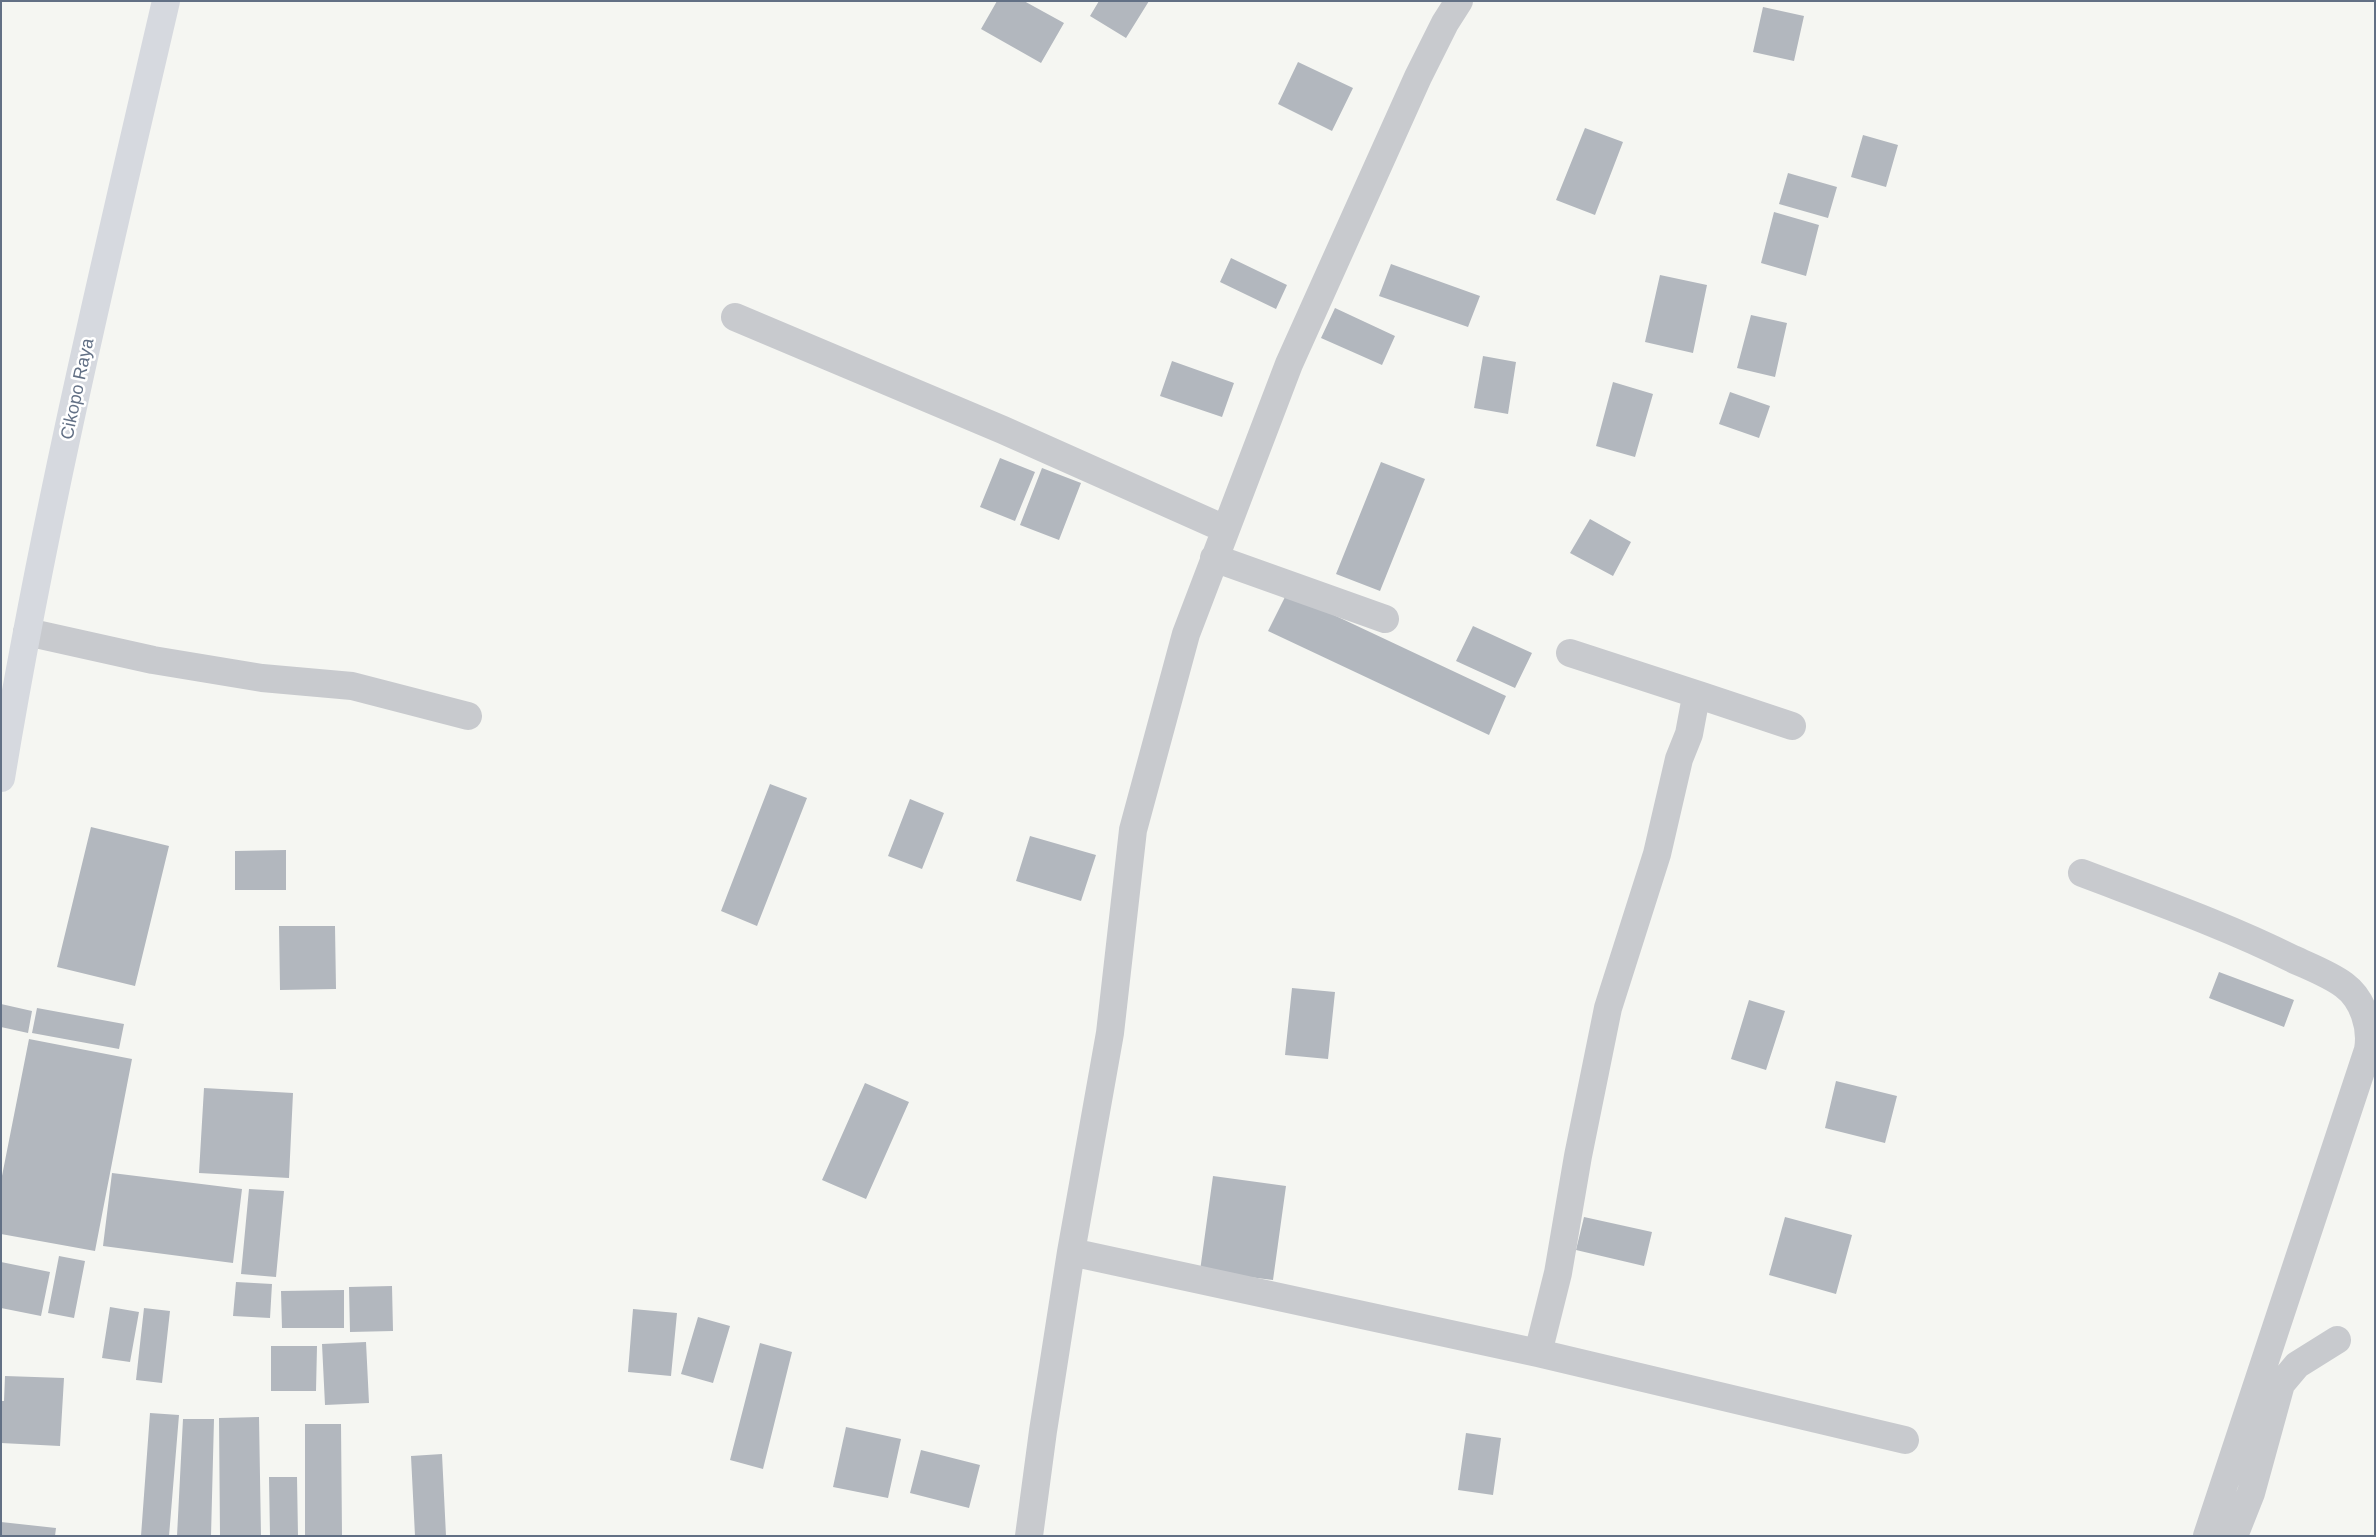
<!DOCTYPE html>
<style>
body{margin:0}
#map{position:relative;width:2376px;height:1537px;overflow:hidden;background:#f5f6f2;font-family:Arial,sans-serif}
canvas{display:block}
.frame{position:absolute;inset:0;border:2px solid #627085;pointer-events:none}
</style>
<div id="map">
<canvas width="2376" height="1537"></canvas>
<div class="frame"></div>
</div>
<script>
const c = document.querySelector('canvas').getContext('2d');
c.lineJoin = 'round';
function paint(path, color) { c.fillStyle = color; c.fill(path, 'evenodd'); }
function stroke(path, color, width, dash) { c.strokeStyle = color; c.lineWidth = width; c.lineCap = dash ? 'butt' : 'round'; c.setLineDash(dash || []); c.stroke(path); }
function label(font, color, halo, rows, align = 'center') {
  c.font = font + ' Arial,sans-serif'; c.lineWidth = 5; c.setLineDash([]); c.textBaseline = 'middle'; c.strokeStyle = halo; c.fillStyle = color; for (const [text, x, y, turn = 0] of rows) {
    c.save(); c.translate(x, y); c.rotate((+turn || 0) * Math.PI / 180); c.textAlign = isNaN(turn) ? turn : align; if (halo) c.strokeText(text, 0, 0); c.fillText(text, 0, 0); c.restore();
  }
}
paint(new Path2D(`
 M997 1H1024L1064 23 1041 63 981 29Z
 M1099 1H1149L1126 38 1090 16Z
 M1763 7 1804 16 1794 61 1753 52Z
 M1298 62 1353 88 1332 131 1278 104Z
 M1585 128 1623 142 1595 215 1556 200Z
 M1863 135 1898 145 1886 187 1851 177Z
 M1788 173 1837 187 1828 218 1779 204Z
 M1774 212 1819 225 1806 276 1761 263Z
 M1231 258 1287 285 1276 309 1220 282Z
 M1391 264 1480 296 1468 327 1379 296Z
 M1660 275 1707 285 1693 353 1645 342Z
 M1335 308 1395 336 1382 365 1321 338Z
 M1751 315 1787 323 1775 377 1737 368Z
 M1483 356 1516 362 1508 414 1474 408Z
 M1172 361 1234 383 1222 417 1160 396Z
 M1613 382 1653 394 1635 457 1596 446Z
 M1730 392 1770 406 1759 438 1719 424Z
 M1000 458 1035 472 1015 521 980 507Z
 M1381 462 1425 479 1380 591 1336 574Z
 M1042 468 1081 483 1059 540 1020 525Z
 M1590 519 1631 542 1613 576 1570 553Z
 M1287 593 1506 696 1489 735 1268 631Z
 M1473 626 1532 653 1515 688 1456 661Z
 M770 784 807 798 757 926 721 911Z
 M910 799 944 813 922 869 888 856Z
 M91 827 169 846 135 986 57 967Z
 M1030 836 1096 855 1081 901 1016 881Z
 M286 850V890H235V851Z
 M279 926H335L336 989 280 990Z
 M2219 972 2294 1000 2284 1027 2209 998Z
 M1292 988 1335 992 1328 1059 1285 1055Z
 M1749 1000 1785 1011 1766 1070 1731 1059Z
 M1 1004 32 1011 28 1033 1 1027Z
 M37 1008 124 1024 119 1049 32 1033Z
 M29 1039 132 1059 95 1251 1 1234V1181Z
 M1836 1081 1897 1096 1885 1143 1825 1128Z
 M865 1083 909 1102 866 1199 822 1180Z
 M204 1088 293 1093 289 1178 199 1173Z
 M112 1173 242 1189 233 1263 103 1246Z
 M1213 1176 1286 1186 1273 1280 1200 1271Z
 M249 1189 284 1191 276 1277 241 1274Z
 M1584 1217 1652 1232 1644 1266 1576 1250Z
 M1785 1217 1852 1235 1836 1294 1769 1275Z
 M59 1256 85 1261 74 1318 48 1313Z
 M1 1262 50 1272 41 1316 1 1308Z
 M236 1282 272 1284 270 1318 233 1316Z
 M392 1286 393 1331 350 1332 349 1287Z
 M344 1290V1328H282L281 1291Z
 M110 1307 139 1312 130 1362 102 1358Z
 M144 1308 170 1311 162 1383 136 1380Z
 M633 1309 677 1313 671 1376 628 1372Z
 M698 1317 730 1326 713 1383 681 1374Z
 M366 1342 369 1403 325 1405 322 1344Z
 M760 1343 792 1352 763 1469 730 1460Z
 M271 1346H317L316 1391H271Z
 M5 1376 64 1378 60 1446 1 1443V1401H4Z
 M150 1413 179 1415 169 1536H141Z
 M259 1417 261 1536H220L219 1418Z
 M183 1419H214L211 1536H177Z
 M305 1424H341L342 1536H305Z
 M846 1427 901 1439 888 1498 833 1487Z
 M1466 1433 1501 1438 1493 1495 1458 1490Z
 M921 1450 980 1465 969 1508 910 1493Z
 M442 1454 446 1536H415L411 1456Z
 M269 1477H297L298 1536H270Z
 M1 1522 56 1528 55 1536H1Z`), '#b2b7be');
stroke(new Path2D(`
 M735 317 1003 430 1225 529
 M1214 558 1385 619
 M27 632 153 660 262 678 352 686 468 716
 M1699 695 1792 726
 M2082 873C2153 900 2225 925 2293 959 2310 967 2329 974 2344 985 2363 999 2372 1027 2368 1050L2207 1536
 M1071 1252 1538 1353 1905 1440
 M1538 1353 1558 1273 1578 1156 1608 1008 1657 854 1679 759 1689 734 1695 702 1699 695 1570 653
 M1029 1536 1043 1431 1071 1252 1110 1033 1133 830 1186 634 1289 364 1418 77 1445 23 1459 1
 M2234 1536 2251 1493 2281 1384 2297 1365 2337 1340`), '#c8cace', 28);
stroke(new Path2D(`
 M1 778C44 517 106 259 166 1`), '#d6d9df', 28);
label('18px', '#627085', '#fff', [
 ["Cikopo Raya",78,389,-78]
]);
</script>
